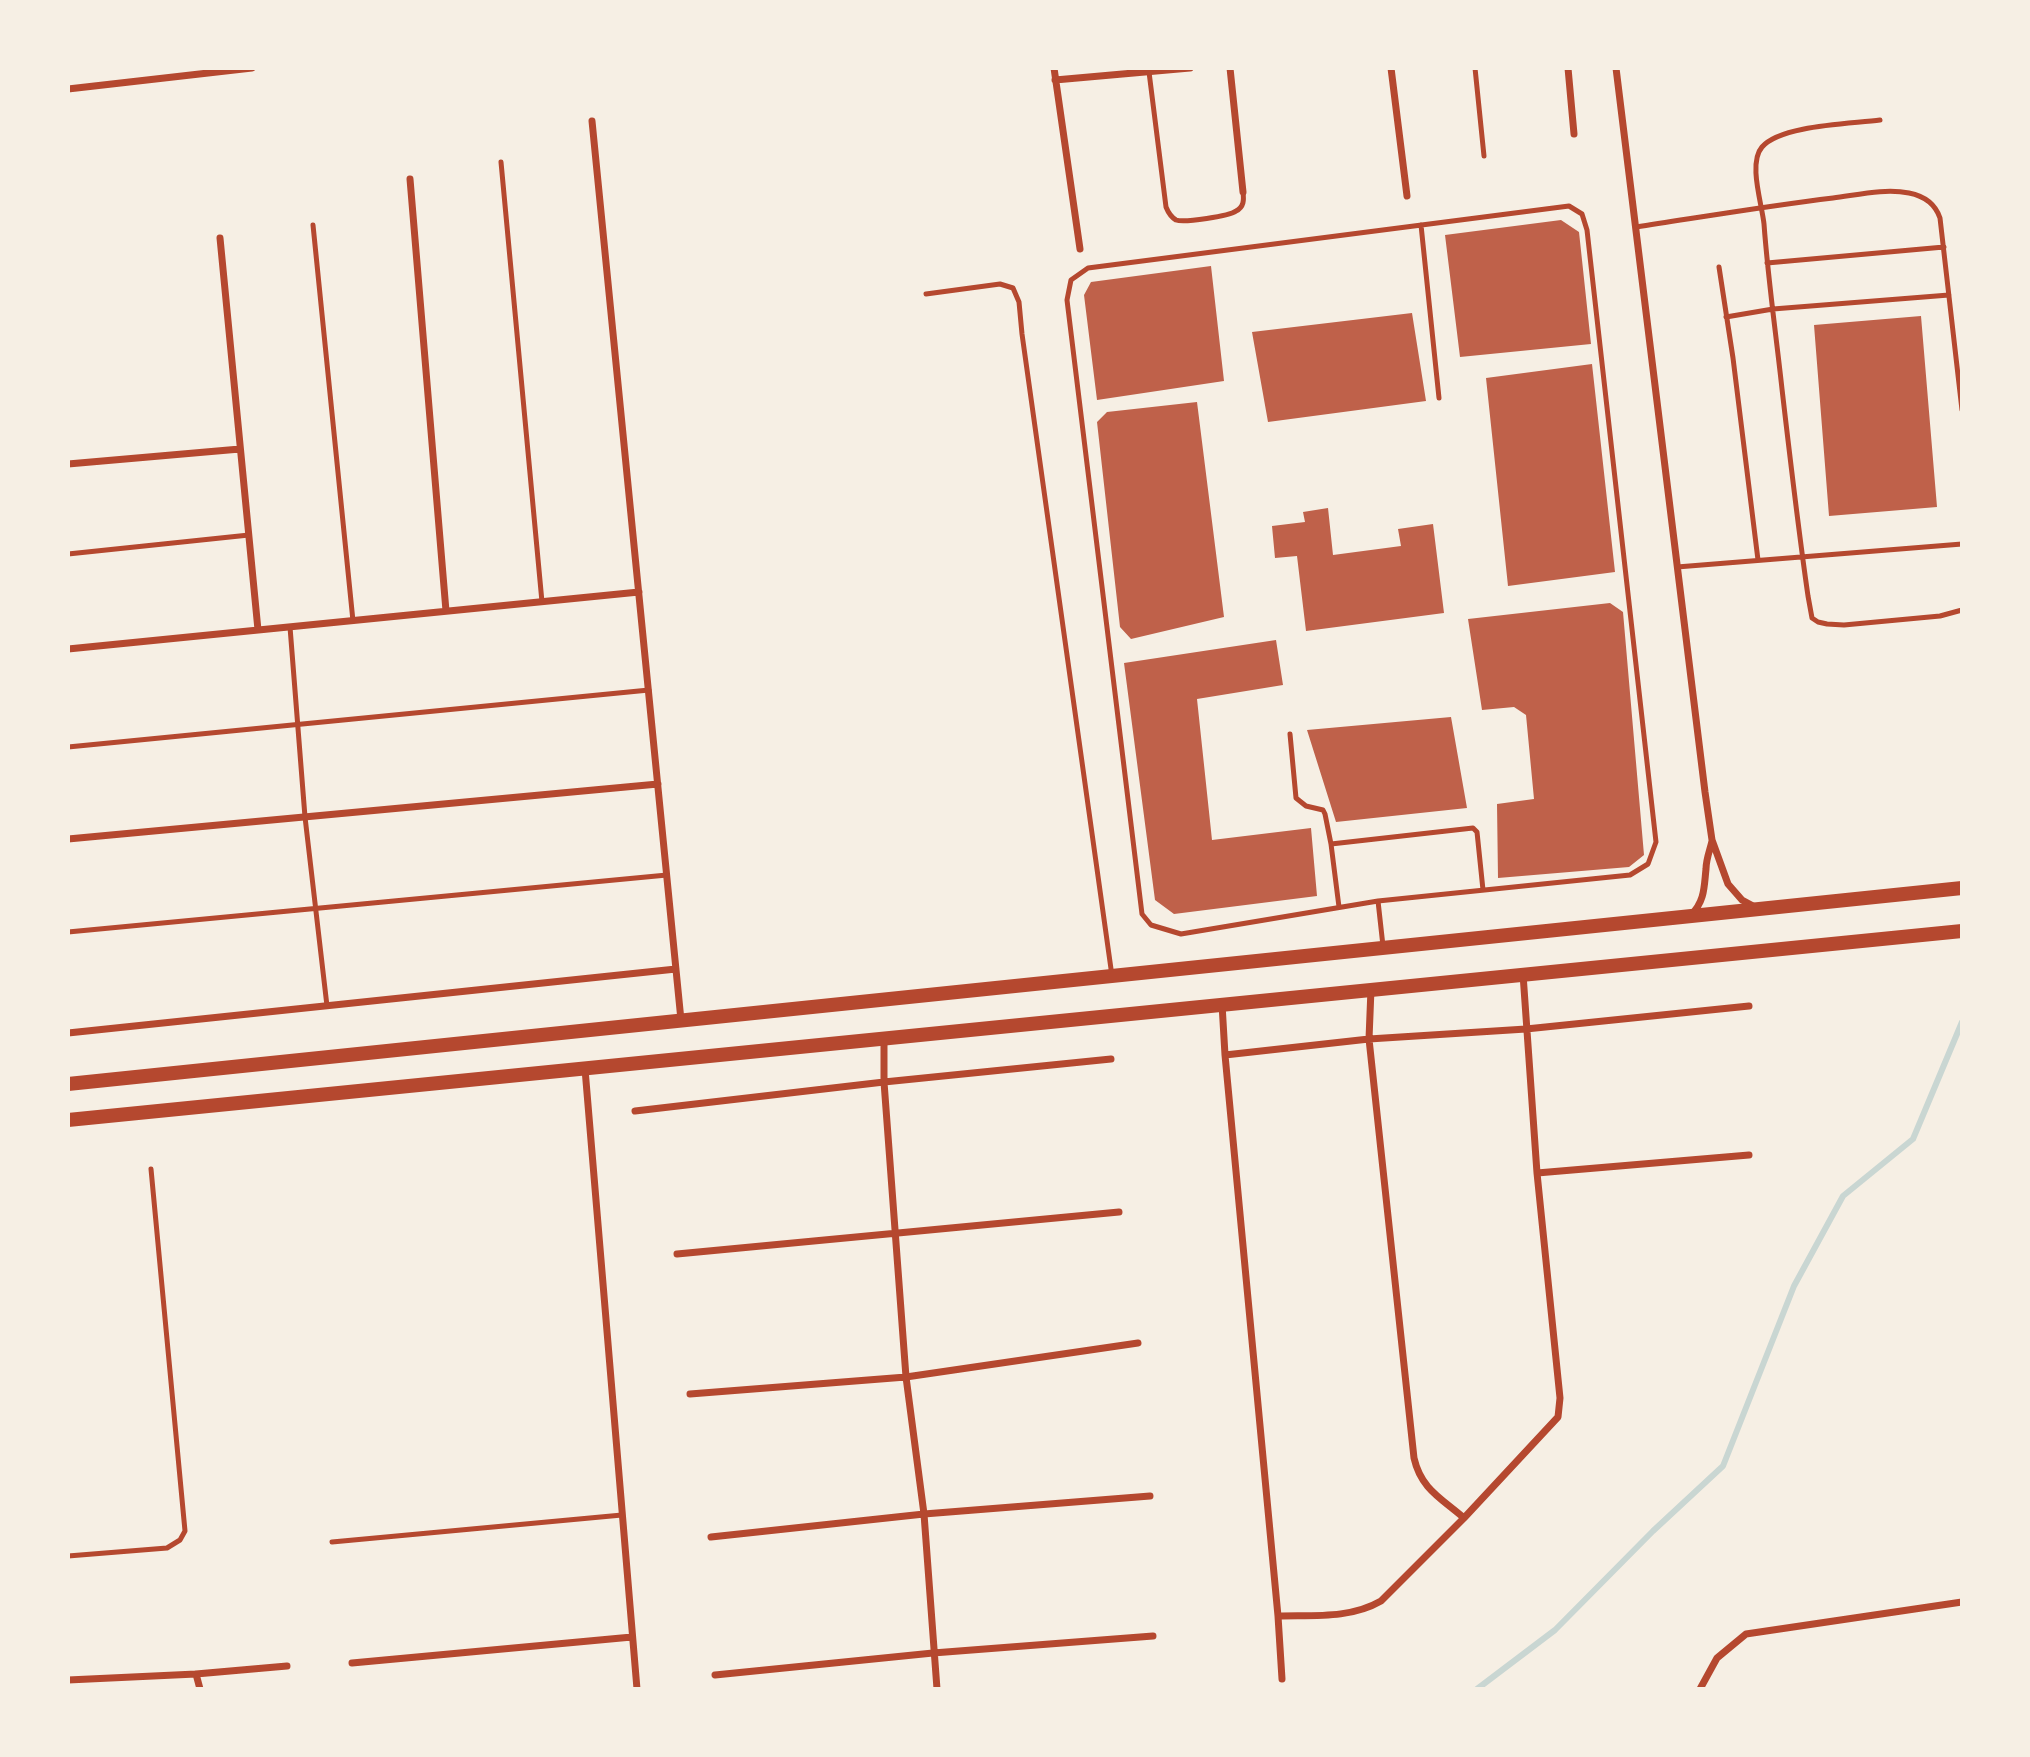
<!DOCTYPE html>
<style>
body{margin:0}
#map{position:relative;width:2030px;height:1757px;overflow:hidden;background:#f6efe4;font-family:Raleway,sans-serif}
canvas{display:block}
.frame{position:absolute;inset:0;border:70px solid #f6efe4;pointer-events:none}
</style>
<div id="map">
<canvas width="2030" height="1757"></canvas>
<div class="frame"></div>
</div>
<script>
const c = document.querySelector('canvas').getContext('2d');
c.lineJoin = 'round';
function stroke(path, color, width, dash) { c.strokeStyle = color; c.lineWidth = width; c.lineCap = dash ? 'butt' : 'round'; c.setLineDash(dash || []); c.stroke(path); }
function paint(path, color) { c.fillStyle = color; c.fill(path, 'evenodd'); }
stroke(new Path2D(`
 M1477 1689 1555 1630 1653 1531 1723 1466 1794 1286 1843 1196 1913 1139 1962 1022`), '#c9d6d2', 6);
paint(new Path2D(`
 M1561 220 1579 232 1591 344 1460 357 1445 235Z
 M1211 266 1224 381 1097 400 1084 295 1091 282Z
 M1412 313 1426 401 1268 422 1252 332Z
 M1921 316 1937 507 1829 516 1814 325Z
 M1592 364 1615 572 1508 586 1486 378Z
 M1197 402 1224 617 1131 639 1120 627 1097 422 1107 412Z
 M1328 508 1333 555 1401 546 1398 529 1433 524 1444 613 1306 631 1297 556 1275 558 1272 526 1305 522 1303 512Z
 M1610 603 1623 612 1644 855 1629 867 1498 878 1497 804 1534 799 1526 715 1514 707 1482 710 1468 619Z
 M1276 640 1283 685 1197 699 1212 840 1311 828 1317 896 1174 914 1155 900 1124 663Z
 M1451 717 1467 808 1336 822 1307 730Z`), '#bf614a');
stroke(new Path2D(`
 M1475 68 1484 156
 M1149 72 1166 207C1168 212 1171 217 1176 220 1184 223 1230 216 1236 211 1244 207 1244 200 1243 192
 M1880 120C1851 124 1781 125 1762 147 1748 163 1762 204 1764 224 1768 279 1776 334 1782 389 1790 458 1798 527 1808 596L1812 618 1818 622 1827 624 1844 625 1940 616 1962 610
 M501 162 542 602
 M1569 206 1582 214 1587 230 1656 842 1648 864 1630 875 1378 901 1181 934 1151 925 1142 914 1067 300 1071 280 1088 268Z
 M313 225 353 621
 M1421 225 1439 398
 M1636 227C1702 217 1767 206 1833 198 1857 195 1885 188 1909 193 1924 196 1935 203 1940 218L1962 410
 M1767 263 1944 247
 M1719 267 1733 358 1758 560
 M926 294 1000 284 1013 288 1019 302 1022 334 1112 976
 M1726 317 1773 309 1949 295
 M68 554 249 535
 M1677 567 1962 544
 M290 627 305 817 327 1006
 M1290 734 1296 798 1306 806 1323 810 1325 814 1331 844 1339 907
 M68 747 649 690
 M1331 844 1473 828 1477 832 1483 890
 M1378 901 1383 946
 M68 932 667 875
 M332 1542 622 1515
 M68 1556 167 1548 180 1540 185 1531 151 1169`), '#b5482f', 5);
stroke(new Path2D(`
 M1054 68 1080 249
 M1230 68 1243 192
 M1391 68 1407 196
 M1568 68 1574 134
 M1616 68 1705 792 1712 840 1728 884 1742 900 1755 907
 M1055 80 1190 68
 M68 89 252 68
 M592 121 681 1020
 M410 179 446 611
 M220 238 258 630
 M68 464 240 449
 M68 649 639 592
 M68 839 658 784
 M1691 915C1705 901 1704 887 1706 869 1706 859 1710 850 1712 841
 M1371 989 1369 1039 1414 1458C1421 1489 1441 1498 1464 1518
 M1222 1004 1225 1055 1278 1616 1282 1679
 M68 1033 676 969
 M884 1038V1082L906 1377 924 1514 937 1689
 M1225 1055 1369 1039 1526 1029 1749 1006
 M585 1069 637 1689
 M635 1111 884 1082 1111 1059
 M1537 1173 1749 1155
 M677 1254 1119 1212
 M690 1394 906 1377 1138 1343
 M711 1537 924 1514 1150 1496
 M1278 1616C1313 1615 1350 1619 1381 1601L1464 1518 1558 1417 1560 1398 1537 1173 1523 974
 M352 1663 632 1637
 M196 1674 200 1689
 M715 1675 933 1653 1153 1636
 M68 1680 196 1674 287 1666
 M1700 1689 1717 1658 1746 1634 1962 1602`), '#b5482f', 7);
stroke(new Path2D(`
 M68 1084 1962 888
 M68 1120 1962 931`), '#b5482f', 14);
</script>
